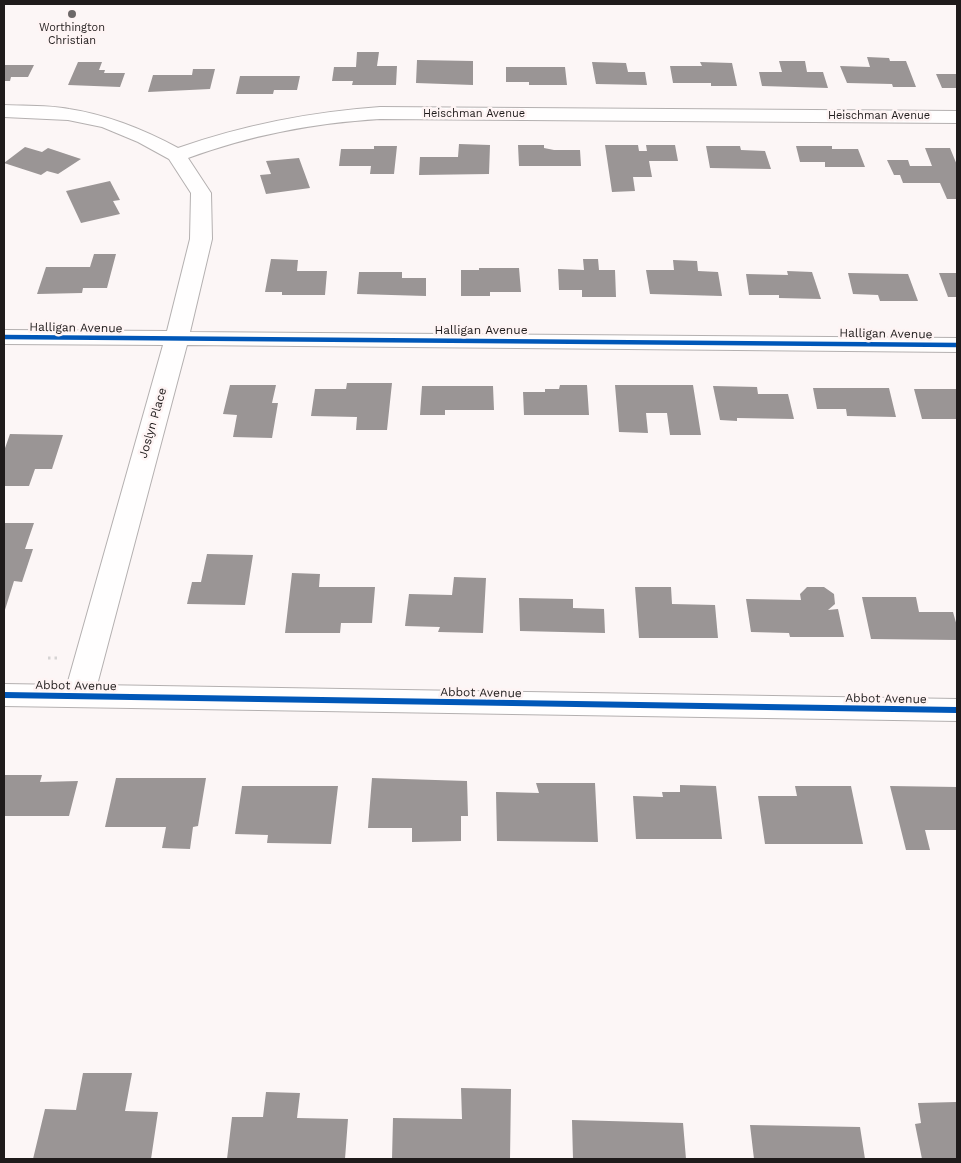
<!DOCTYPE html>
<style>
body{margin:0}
#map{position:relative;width:961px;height:1163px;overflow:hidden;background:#fcf6f6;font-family:"Work Sans",sans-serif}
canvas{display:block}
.frame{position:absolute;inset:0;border:5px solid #1f1b1b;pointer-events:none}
</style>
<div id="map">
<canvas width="961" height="1163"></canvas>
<div class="frame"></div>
</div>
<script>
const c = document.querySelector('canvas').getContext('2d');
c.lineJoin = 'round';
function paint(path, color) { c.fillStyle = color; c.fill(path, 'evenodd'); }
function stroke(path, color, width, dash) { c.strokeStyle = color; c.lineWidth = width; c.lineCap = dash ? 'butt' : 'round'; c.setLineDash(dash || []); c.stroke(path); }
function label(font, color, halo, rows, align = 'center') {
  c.font = font + ' "Work Sans",sans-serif'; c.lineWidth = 5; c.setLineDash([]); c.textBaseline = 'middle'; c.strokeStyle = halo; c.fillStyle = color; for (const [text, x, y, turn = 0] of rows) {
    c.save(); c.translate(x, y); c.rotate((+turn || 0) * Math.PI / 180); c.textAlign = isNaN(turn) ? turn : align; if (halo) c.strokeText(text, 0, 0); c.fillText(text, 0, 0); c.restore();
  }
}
paint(new Path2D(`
 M357 52H379L377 66H397L396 85H352L353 81H332L334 67H356Z
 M867 57 889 58 890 61H906L916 87H893L892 84 847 83 840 66 870 67Z
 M417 60 473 61V85L416 83Z
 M779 61H805L807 72H823L828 88 762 86 759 72H782Z
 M78 62H102L99 70H105L104 73H125L120 87 68 85Z
 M592 62 626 63 628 72H645L647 85 596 84Z
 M700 62 732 63 737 86H711V83H673L670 66H702Z
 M4 65H34L28 77H11L10 81H4Z
 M506 67H565L567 85H529V82H506Z
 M193 69H215L210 89 148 92 153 75H192Z
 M936 74H957V88H942Z
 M240 76H300L297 90H274L273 94H236Z
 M459 144 490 145 489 174 419 175 420 157H458Z
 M518 145H544V148L554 150H580L581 166H519Z
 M605 145H638L639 151H647L646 145H675L678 161H649L652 177H633L635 191 612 192Z
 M374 146H397L394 174H370L371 166H339L341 149H374Z
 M706 146H740L741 150 765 151 771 169 710 168Z
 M796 146H832V149H858L865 167H825V162H800Z
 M25 147 42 152 48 148 81 159 58 174 47 171 41 175 4 163Z
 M925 148H950L957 165V199H947L940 183H903L900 175H894L887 160H908L910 166H932Z
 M299 158 310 188 266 194 260 175 271 174 266 161Z
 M110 181 120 200 113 201 120 214 81 223 66 191Z
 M94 254H116L107 288H83L82 293 37 294 46 267H90Z
 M271 259 298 260 297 271H327L325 295H282V292H265Z
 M583 259H598L599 270H615L616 297H582V290H559L558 269 584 270Z
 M673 260 697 261 698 271 718 272 722 296 650 294 646 270H674Z
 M479 268H519L521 292H490V296H461V270H479Z
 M787 271 812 272 821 299 779 298V295H749L746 274 788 275Z
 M359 272H402V278H426V296L357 294Z
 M848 273 908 274 918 301H880L878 295 853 294Z
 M939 273H957V297H948Z
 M347 383H392L387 430H356L357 417 311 416 315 389H346Z
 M230 385H276L272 403H278L272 438 233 437 237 415 223 414Z
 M560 385H587L589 415H524L523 392H545V389H559Z
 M615 385H693L701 435H670L667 413H646L648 433 619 432Z
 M422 386H493L494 410H445V415H420Z
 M713 386 757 387 758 394H788L794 419 737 418V421L720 420Z
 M813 388H889L896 417 847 416 846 409H817Z
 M914 389H957V419H922Z
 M10 434 63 435 52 469H35L29 486H4V451Z
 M4 523H34L25 549H33L22 582 14 581 4 613Z
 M207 554 253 555 245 605 187 604 192 582H201Z
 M292 573 320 574 319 587H375L372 623H341L340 633H285Z
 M454 577 486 578 483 633 438 632 440 627 405 626 409 594 452 595Z
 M635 587H671L672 604 715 605 718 638H639Z
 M807 587H824L834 594 835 604 828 610 838 609 844 637H790L789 633 751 632 746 599 801 600 800 594Z
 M862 597H916L919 612H953L957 626V640L871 639Z
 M519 598 573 599V608L604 609 605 633 520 631Z
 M4 775H42L40 782 78 781 69 816H4Z
 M116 778H206L198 826 193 827 190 849 162 848 166 827H105Z
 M372 778 467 781 468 816H461V841L412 842V828H368Z
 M536 783H595L598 842 497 841 496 792 539 793Z
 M680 785 716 786 722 839H636L633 796 663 797 662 792H680Z
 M242 786H338L331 844 267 843 268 835 235 834Z
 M795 786H851L863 844H765L758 796H797Z
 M890 786 957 787V830H925L930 850H906Z
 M83 1073H132L125 1111 158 1112 151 1159H33L45 1109 76 1110Z
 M461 1088 511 1089 510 1159H392L393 1118 462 1119Z
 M266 1092 300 1093 297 1118 348 1119 345 1159H227L232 1117H263Z
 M956 1102 957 1159H922L915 1124 921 1123 918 1103Z
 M572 1120 683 1123 686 1159H573Z
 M750 1125 860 1127 865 1159H754Z`), '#9a9595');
const minor = new Path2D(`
 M4 105C25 106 48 105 69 109 108 115 143 129 178 148 244 125 310 112 380 107L957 111V123L380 119C313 123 251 135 188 158L211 193 212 239 190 332 957 338V352L187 345 97 685 957 699V721L4 706V684L67 685 163 345 4 344V330L167 331 190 239 191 193 169 159 138 142 102 127 68 120 4 117Z`);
stroke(minor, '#b4b0b0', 2);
stroke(new Path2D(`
 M48 658H57`), '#d6d4d4', 3, [2.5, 4]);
paint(minor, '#fffefe');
stroke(new Path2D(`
 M4 337 957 345`), '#0057b8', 4.5);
stroke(new Path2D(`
 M4 695 957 710`), '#0057b8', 6);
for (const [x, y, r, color] of [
 [72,14,5,"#6c6868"]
]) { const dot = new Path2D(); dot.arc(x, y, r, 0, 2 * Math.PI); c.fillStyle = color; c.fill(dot); stroke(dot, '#fef4f4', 2); }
label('11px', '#1f1b1b', '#fef4f4', [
 ["Worthington",72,28],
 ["Christian",72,41]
]);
label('11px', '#1f1b1b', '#fef4f4', [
 ["Heischman Avenue",474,114],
 ["Heischman Avenue",879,116]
]);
label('12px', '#1f1b1b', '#fef4f4', [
 ["Halligan Avenue",76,328,1],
 ["Halligan Avenue",481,330],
 ["Halligan Avenue",886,334,1],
 ["Joslyn Place",153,423,-74],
 ["Abbot Avenue",76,686,1],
 ["Abbot Avenue",481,693,1],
 ["Abbot Avenue",886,699,1]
]);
</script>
